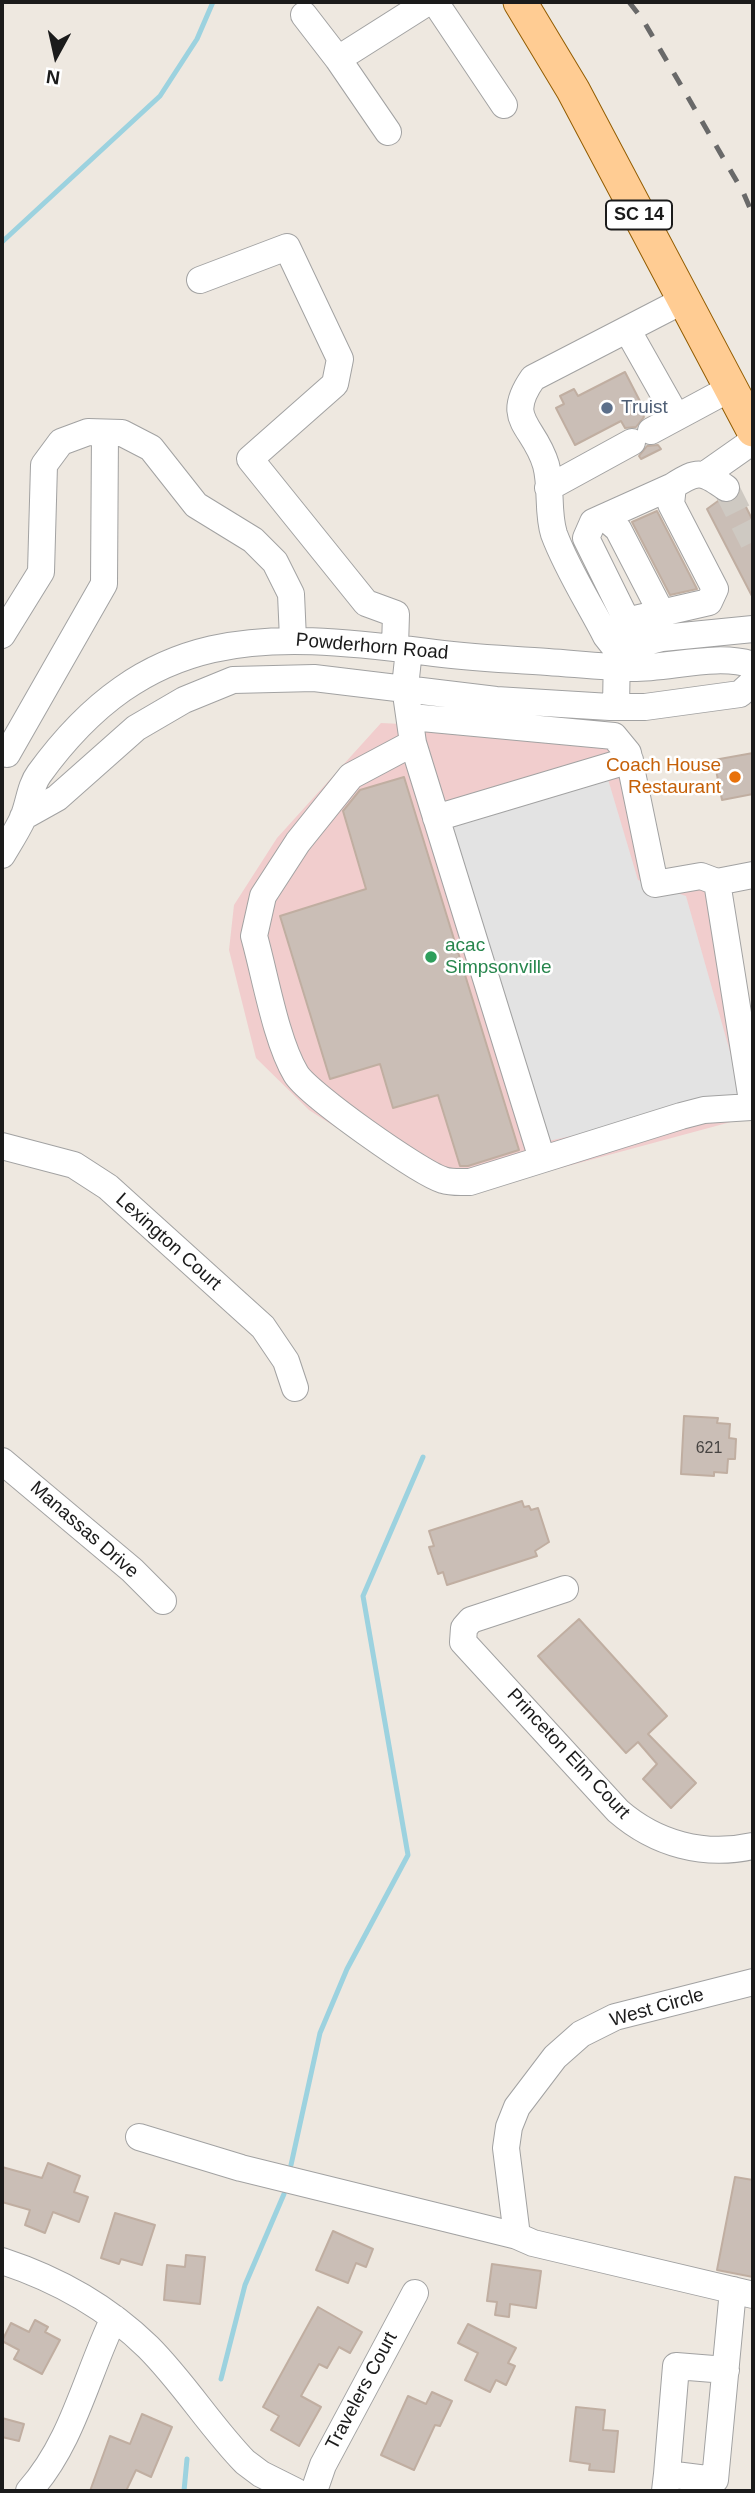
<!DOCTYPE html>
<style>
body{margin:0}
#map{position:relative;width:755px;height:2493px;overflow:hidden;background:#eee8e0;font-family:Arial,sans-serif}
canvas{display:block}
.frame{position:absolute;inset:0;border:4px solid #1b1b1b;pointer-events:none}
.north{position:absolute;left:21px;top:21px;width:70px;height:70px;-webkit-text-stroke:5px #fff;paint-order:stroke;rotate:188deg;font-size:19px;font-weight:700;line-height:28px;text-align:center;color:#1b1b1b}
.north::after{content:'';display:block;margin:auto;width:24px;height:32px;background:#1b1b1b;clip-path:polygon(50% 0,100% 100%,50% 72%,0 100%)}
</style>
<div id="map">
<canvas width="755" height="2493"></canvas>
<div class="frame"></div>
<div class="north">N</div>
</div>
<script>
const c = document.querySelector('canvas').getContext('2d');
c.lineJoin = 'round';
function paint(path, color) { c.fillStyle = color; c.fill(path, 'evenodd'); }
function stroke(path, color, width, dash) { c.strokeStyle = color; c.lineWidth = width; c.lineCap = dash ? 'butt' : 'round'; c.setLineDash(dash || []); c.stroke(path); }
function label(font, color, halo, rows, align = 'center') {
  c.font = font + ' Arial,sans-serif'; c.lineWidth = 5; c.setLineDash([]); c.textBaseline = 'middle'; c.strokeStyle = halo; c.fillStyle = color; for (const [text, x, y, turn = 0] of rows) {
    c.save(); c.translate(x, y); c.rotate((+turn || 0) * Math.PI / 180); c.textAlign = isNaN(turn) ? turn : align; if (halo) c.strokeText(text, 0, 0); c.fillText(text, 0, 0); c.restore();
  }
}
paint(new Path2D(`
 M381 723 608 734 664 869 718 892 753 1116 479 1190 436 1192 309 1110 256 1058 229 950 234 905 277 838Z`), '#f1cdcd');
paint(new Path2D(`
 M602 759 638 880 686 896 743 1098 544 1142 443 812Z`), '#e3e3e3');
stroke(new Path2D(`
 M2 242 160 96 197 39 213 2
 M291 2165 320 2033 347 1969 408 1855 363 1596 423 1457
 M221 2379 245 2285 284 2194
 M184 2491 187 2459`), '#9cd2df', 5);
const building = new Path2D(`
 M625 372 644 409 641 411 644 417 636 427 625 428 621 421 575 445 556 408 564 404 560 396 574 389 578 396Z
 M658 445 661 449 641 459 639 456 647 446Z
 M740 495 753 521V598L707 509 718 501 732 502Z
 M657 511 697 589 670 595 632 522Z
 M753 753V794L722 800 714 760Z
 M404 777 519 1150 468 1166H460L438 1095 393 1108 380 1064 330 1079 280 916 366 889 343 811 360 790Z
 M684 1416 718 1418 717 1423 730 1424 729 1438 736 1439 735 1459H728L727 1473 714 1472V1476L681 1474Z
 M522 1501 524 1507 529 1506 531 1510 538 1508 549 1542 535 1551 537 1556 447 1585 443 1572 438 1574 429 1547 434 1546 429 1531Z
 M579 1619 667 1716 648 1734 696 1783 671 1808 643 1779 657 1764 638 1742 626 1753 538 1656Z
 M48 2163 80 2176 74 2192 88 2197 79 2222 53 2212 45 2233 25 2225 30 2210 2 2202V2167L42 2178Z
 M735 2177 753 2180V2277L717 2270Z
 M115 2213 155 2225 142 2265 121 2259 119 2264 101 2258Z
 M333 2231 373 2249 366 2267 356 2263 348 2283 316 2270Z
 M186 2255 205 2257 200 2304 164 2300 167 2265 185 2267Z
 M492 2264 541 2271 536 2308 510 2304 509 2317 495 2315 497 2302 487 2301Z
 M318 2307 362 2332 350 2353 339 2347 327 2368 319 2364 301 2396 321 2407 299 2446 271 2430 279 2416 263 2407Z
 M35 2320 48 2327 45 2332 60 2340 42 2374 14 2359 19 2350 2 2341 11 2323 29 2332Z
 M468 2324 516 2348 508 2363 515 2366 506 2385 496 2380 490 2392 465 2380 478 2353 458 2343Z
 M432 2392 452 2401 440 2426 435 2425 414 2470 381 2455 408 2396 426 2404Z
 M576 2407 605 2410 603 2430 618 2431 614 2472 589 2470 590 2464 570 2461Z
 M142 2414 172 2427 151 2477 136 2470 126 2491H90L110 2436 130 2444Z
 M2 2418 24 2424 19 2441 2 2437Z`);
paint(building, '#cabeb6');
stroke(building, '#c0aea1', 2);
stroke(new Path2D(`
 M726 488 753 542`), '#cec9c2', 26, [26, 13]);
const minor = new Path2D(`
 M435 2 504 105
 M304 15 338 59 428 2
 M338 59 388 132
 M200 280 287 247 340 359 335 384 250 459 366 603 396 614 395 647
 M628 331 676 416
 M651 431 731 388
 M706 474 753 441
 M548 488 632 442
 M604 517 673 486
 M628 623 586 538 593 522 604 517 618 529 661 612
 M2 635 41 572 44 465 61 442 88 432 122 433 151 448 196 505 253 540 275 562 291 594 293 639
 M606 636 635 619 709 602 715 589 671 504 673 486C698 470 702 471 726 488
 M409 650 405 687 413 743 351 776 298 842 263 896 254 936C265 975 276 1041 296 1074 308 1094 420 1173 443 1180 452 1183 460 1182 470 1182L681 1116 704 1110 751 1107
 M617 650 662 638 753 629
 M616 707 617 650 606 636C589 603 567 569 554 534 547 512 552 487 546 465 534 424 503 421 533 378L684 300
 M411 717 614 736 628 753 655 884 701 876 717 882
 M413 743 542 1159
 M7 754 104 584 105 433
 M23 817 57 798 136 728 184 700 233 680 314 678 496 700 610 707H645L740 694 753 682
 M436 818 630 760
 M2 855C9 843 17 831 23 818 29 804 30 786 39 774 147 625 263 631 427 652 467 658 508 659 548 662 576 664 605 667 633 668 671 668 718 653 753 665
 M753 875 717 882 753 1107
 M2 1146 74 1165 108 1187 263 1327 286 1361 295 1388
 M2 1461 132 1570 163 1601
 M565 1589 471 1620 464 1628 463 1642 618 1811C656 1844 704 1857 753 1846
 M753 1982 615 2017 581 2034 555 2057 517 2107 509 2127 506 2148 517 2236 533 2243 753 2295
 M139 2137 241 2168 517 2236
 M2 2261C57 2279 106 2306 148 2347 184 2383 210 2426 245 2462L261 2474 295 2491
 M667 2474 676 2366 726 2370
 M29 2491C73 2442 86 2376 114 2318
 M314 2491 323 2465 415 2293
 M665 2491 667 2474 715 2480 733 2290`);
const major = new Path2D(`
 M520 2 573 90 753 430`);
stroke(minor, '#a2a2a2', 28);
stroke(major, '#925c00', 35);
stroke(minor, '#fff', 26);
stroke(major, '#ffcc93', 33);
stroke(new Path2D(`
 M629 2 643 20 743 192 753 215`), '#696969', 5, [14, 14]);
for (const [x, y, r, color] of [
 [607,408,7,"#5c6f8a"],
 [735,777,7,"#e8710a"],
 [431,957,7,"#2e9e5b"]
]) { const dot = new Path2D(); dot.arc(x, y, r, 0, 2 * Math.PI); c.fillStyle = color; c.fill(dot); stroke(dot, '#fff', 2.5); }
label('16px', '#474442', null, [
 ["621",709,1449]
]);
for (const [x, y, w] of [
 [639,215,66]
]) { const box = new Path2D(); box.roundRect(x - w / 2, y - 14.5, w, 29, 5); c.fillStyle = '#fff'; c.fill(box); stroke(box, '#1b1b1b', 2); }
label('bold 18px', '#1b1b1b', null, [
 ["SC 14",639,215]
]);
label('19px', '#4e5e75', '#fff', [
 ["Truist",621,408]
], 'left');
label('19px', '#1b1b1b', '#fff', [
 ["Powderhorn Road",372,647,5],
 ["Lexington Court",168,1242,42],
 ["Manassas Drive",84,1530,41],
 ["Princeton Elm Court",568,1754,47],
 ["West Circle",657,2008,-16],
 ["Travelers Court",362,2391,-62]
]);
label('19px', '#c56008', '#fff', [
 ["Coach House",721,766],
 ["Restaurant",721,788]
], 'right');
label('19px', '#27864d', '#fff', [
 ["acac",445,946],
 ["Simpsonville",445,968]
], 'left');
</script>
